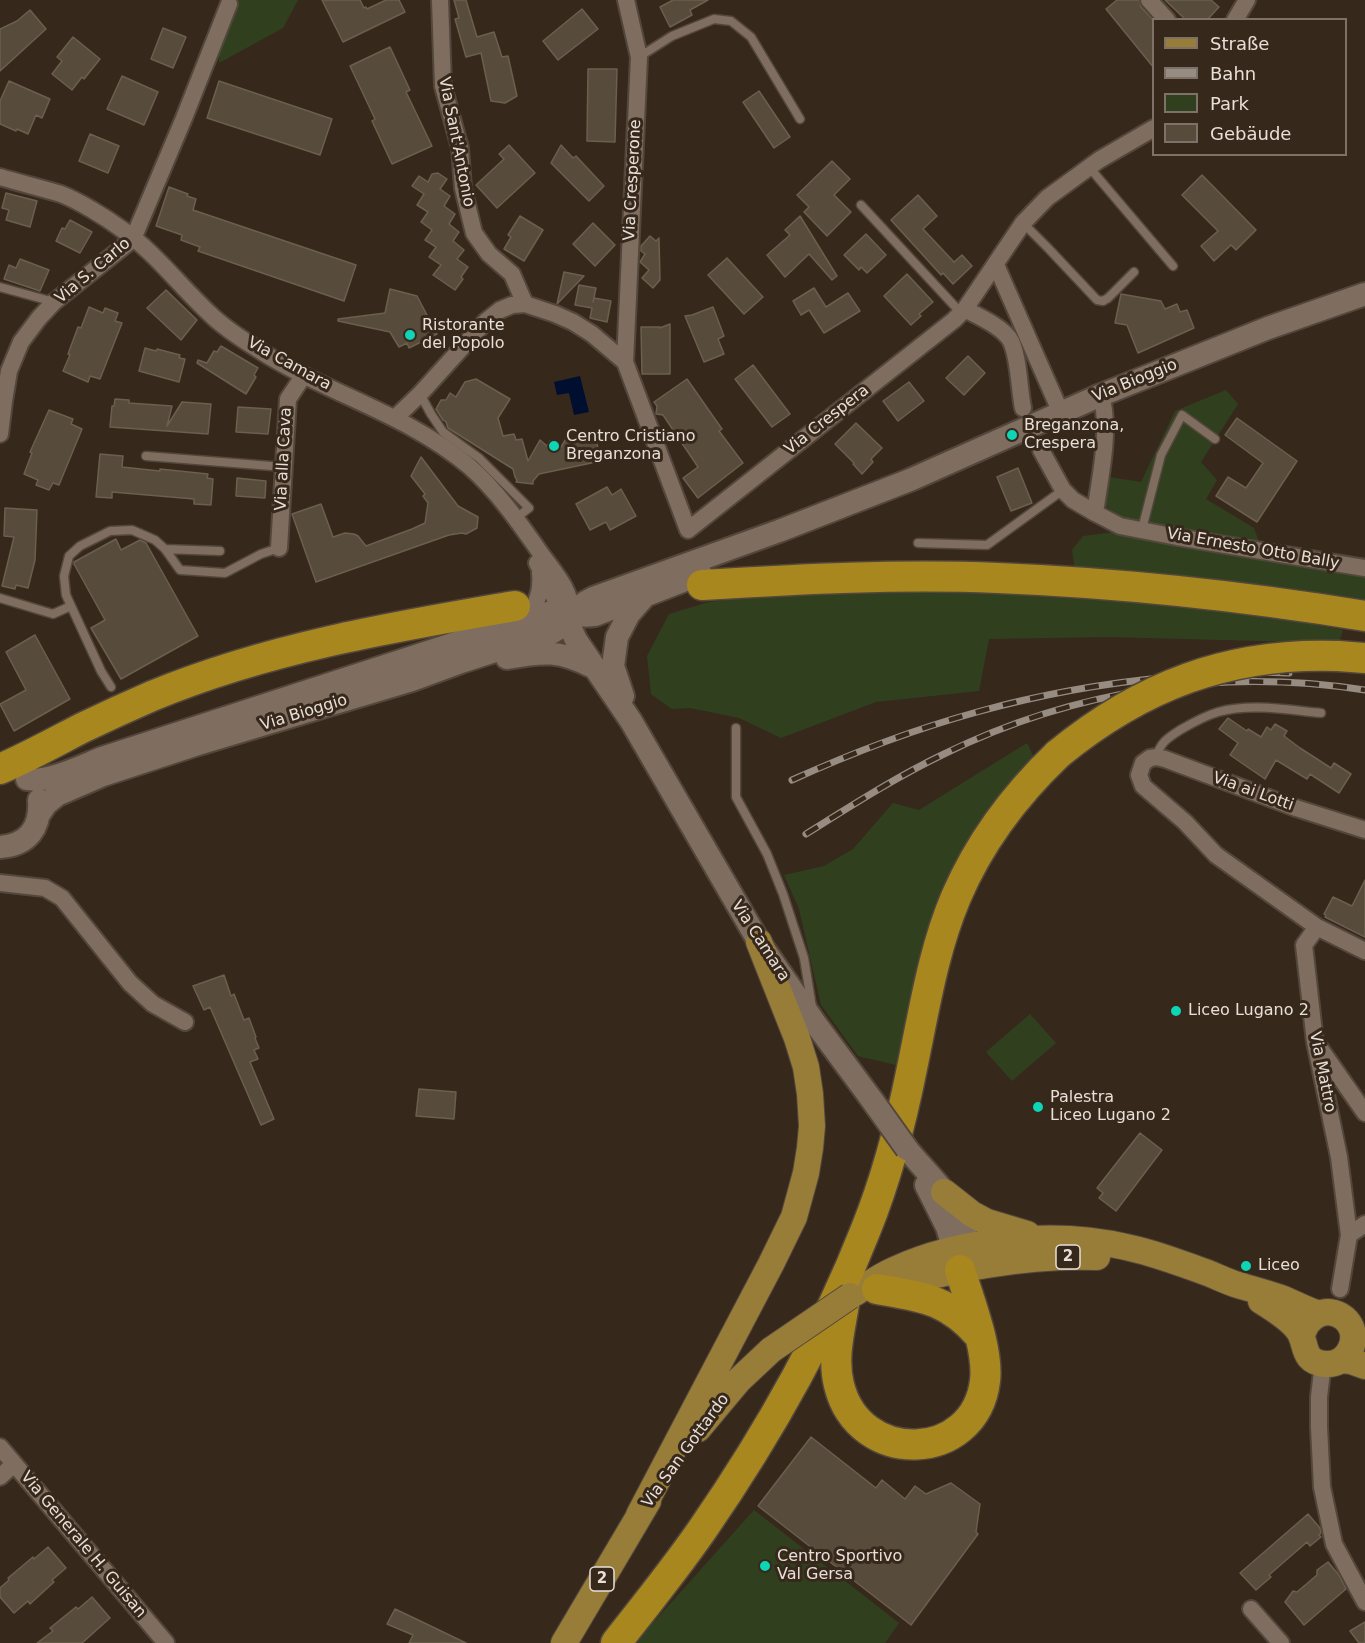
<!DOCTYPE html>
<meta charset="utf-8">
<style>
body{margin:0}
#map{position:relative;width:1365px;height:1643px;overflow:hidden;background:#37281c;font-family:"DejaVu Sans",sans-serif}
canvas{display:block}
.legend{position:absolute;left:1152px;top:18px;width:195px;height:138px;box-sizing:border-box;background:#37281c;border:2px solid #7e7167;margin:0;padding:8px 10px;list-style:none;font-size:18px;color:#e8dfd7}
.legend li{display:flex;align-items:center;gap:12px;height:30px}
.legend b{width:30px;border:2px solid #7e7167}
</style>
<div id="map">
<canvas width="1365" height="1643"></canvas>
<ul class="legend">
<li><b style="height:8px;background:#987d39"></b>Straße</li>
<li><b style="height:8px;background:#978c82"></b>Bahn</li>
<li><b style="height:16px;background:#30401f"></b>Park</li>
<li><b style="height:16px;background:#574c3b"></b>Gebäude</li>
</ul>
</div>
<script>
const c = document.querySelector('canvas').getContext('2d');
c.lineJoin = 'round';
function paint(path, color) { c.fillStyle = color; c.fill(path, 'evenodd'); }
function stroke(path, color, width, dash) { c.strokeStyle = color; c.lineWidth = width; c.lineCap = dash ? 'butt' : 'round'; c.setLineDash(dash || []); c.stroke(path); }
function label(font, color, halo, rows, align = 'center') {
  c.font = font + ' "DejaVu Sans",sans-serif'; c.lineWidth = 6; c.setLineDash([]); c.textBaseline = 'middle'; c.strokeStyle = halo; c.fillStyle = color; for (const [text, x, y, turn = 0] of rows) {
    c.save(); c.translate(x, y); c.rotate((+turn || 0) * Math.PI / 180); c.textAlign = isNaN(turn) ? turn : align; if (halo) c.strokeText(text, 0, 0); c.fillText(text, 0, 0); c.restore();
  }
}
paint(new Path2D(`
 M222 0H298L283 28 219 63Z
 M1226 390 1238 404 1201 462 1217 480 1206 499 1254 528 1262 550 1365 567V606L1075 571 1072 550 1083 536 1140 529 1105 506 1109 477 1141 482 1175 411Z
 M982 590 1077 595 1255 613 1343 630 1339 643 1107 637 989 639 979 691 876 702 781 738 739 718 690 708 672 709 651 694 647 656 669 614 709 602 784 593Z
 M1027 743 1035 760 974 835 900 1066 858 1056 821 1005 799 909 784 875 824 866 853 849 893 803 919 810Z
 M1030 1014 1056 1043 1012 1081 986 1052Z
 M754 1510 899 1623 885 1643H635Z`), '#30401f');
paint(new Path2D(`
 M580 376 589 412 574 415 569 393 557 395 554 382Z`), '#000e30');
const building = new Path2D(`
 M322 0H360L364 8 366 7 367 9 386 0H399L405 12 343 42Z
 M454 0H466L477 37 494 32 502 57 508 56 517 96 505 103 491 101 481 53 466 57 455 19 459 18Z
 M673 0H708L690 10 692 15 670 27 660 7Z
 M1117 0H1139L1141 7 1154 21V68L1106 9Z
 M1165 0H1211L1219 7 1207 20H1186Z
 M582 9 598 29 558 60 543 41Z
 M30 10 46 29 0 71V29L17 21Z
 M163 28 186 37 173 68 151 59Z
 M73 37 100 59 84 79 82 77 72 90 52 74 62 61 57 57Z
 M390 47 410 90 406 92 432 146 392 164 372 121 375 119 350 66Z
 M588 69H617L615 142 587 141Z
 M122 76 158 92 144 125 107 109Z
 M9 81 50 99 42 118 36 115 28 134 17 129 16 131 0 124V101Z
 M219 81 332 119 320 155 207 118Z
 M759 91 790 137 774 148 743 102Z
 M90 134 119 146 108 173 79 161Z
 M509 145 535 173 497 208 476 185 504 159 499 154Z
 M561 145 573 158 576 156 604 186 589 201 551 163Z
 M832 161 850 179 834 195 851 212 827 236 804 212 809 207 797 195Z
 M438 173 447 179 440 189 450 196 444 206 455 214 449 224 459 232 453 241 464 250 457 259 468 267 461 277 463 279 455 290 433 275 441 265 429 257 436 247 425 240 432 230 421 222 428 212 417 205 424 194 412 186 419 176 428 182 432 174Z
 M1202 175 1256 230 1236 250 1231 245 1214 261 1201 246 1218 231 1182 195Z
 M169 187 188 194 187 196 196 199 193 210 356 265 344 301 198 251 200 247 181 240 182 235 156 226Z
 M6 193 37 201 30 227 6 220 9 210 2 208Z
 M918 195 937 216 923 229 954 262 962 255 972 266 953 284 943 273 941 275 891 220Z
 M520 216 543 230 524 261 504 249 511 237 508 235Z
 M800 216 837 276 832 280 809 254 785 277 767 255 790 235 785 230Z
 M70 220 92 232 80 253 56 241 62 228 65 229Z
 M593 223 615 245 595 266 573 244Z
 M866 234 886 255 867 273 861 267 859 270 844 255Z
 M650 236 656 241 659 238 660 280 653 288 642 278 649 270 640 262 645 254 641 251V246Z
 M727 258 763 297 744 314 708 275Z
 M20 259 49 270 40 291 4 279 9 265 16 268Z
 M564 272 584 276 557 304Z
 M907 274 933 302 919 314 921 316 911 325 884 296Z
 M579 285 596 288 593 302 594 298 611 301 607 322 590 318 592 308 575 305Z
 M814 288 826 307 848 293 860 311 824 333 809 310 801 315 793 301Z
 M390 289 417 296 437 334 409 348 407 343 399 347 390 332 338 321V319L385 313Z
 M166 290 197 320 181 340 147 308Z
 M1121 294 1161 301 1165 309 1177 304 1180 312 1187 310 1194 328 1138 353 1127 325 1115 323Z
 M89 307 103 313 105 308 118 313 115 321 122 323 100 379 90 376 88 382 63 371 70 355 68 354 78 327 81 328Z
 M713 307 724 336 718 339 724 354 704 362 685 316 692 315Z
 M670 324V374H642L641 327H660V328Z
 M221 346 258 368 254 375 256 377 246 394 197 363 198 360 207 363 214 351 217 352Z
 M145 348 156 351 157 349 180 355 179 358 185 359 179 382 139 371Z
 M968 356 985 373 964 395 946 378Z
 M753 365 790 414 772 427 735 379Z
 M476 379 510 399 498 418 503 436 514 434 516 440 522 439 528 461 540 440 547 446 550 441 561 447 567 437 573 440 577 435 582 439 586 433 596 440 601 461 539 474 533 481V484L516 482 517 480 515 477 513 469 448 428 446 422 443 420 436 409 441 400H446L450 393 456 397 465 382Z
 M687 379 722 429 719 431 743 463 698 498 683 478 698 467 663 415 656 414 657 406 654 402Z
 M909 382 924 401 898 421 883 401Z
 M115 399 129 400V403L172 406 167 426 182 402 211 404 208 434 110 427 112 406H114Z
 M238 407 271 409 268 434 236 432Z
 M49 410 73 419 71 424 82 429 59 485 53 483 49 490 36 485 38 480 24 474 32 453 30 452Z
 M1237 418 1297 461 1257 522 1216 496 1228 477 1246 488 1263 463 1225 435Z
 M856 423 882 448 871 459 873 462 862 474 853 464 854 463 835 444Z
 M100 454 123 456 122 467 160 471V469L208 474 207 478 213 479 211 505 194 504V499L112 492V498L96 497Z
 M421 457 458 506 478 517 477 528 466 534 462 533 449 535 316 582 292 514 321 504 333 537 345 533 354 534 358 536 366 546 412 529 425 523 428 503 423 496 425 494 411 476Z
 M1018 468 1032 503 1011 511 997 477Z
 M237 478 266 481 265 498 236 496Z
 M607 487 612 495 621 489 636 516 610 530 606 522 590 530 576 504Z
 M5 508 37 510 35 560 28 588 16 585 15 589 2 586 14 537 4 536Z
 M116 539 121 550 140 540 146 543 198 636 121 679 91 628 105 620 74 564V562Z
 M35 635 70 699 14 731 0 704 26 690 6 652Z
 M1228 718 1247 731 1248 729 1261 737 1267 727 1271 730 1275 724 1287 731 1284 736 1300 748 1331 768 1334 763 1351 774 1339 793 1310 774 1307 779 1276 760 1265 779 1230 755 1238 743 1219 729Z
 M1365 880V937L1325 917 1326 915 1324 914 1333 897 1352 906Z
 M224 975 231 996 234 994 244 1020 249 1018 256 1037 255 1038 259 1048 254 1050 258 1059 250 1062 274 1119 261 1125 210 1007 204 1010 193 986Z
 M419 1089 456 1092 454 1119 416 1116Z
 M1140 1133 1162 1150 1116 1211 1099 1198 1103 1193 1097 1188Z
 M811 1437 876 1488 882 1480 905 1499 915 1486 926 1494 951 1483 980 1504 976 1532 978 1534 911 1625 758 1506Z
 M1308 1514 1320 1528 1321 1533 1319 1535 1321 1537 1310 1546 1307 1542 1269 1575 1271 1577 1256 1590 1240 1573Z
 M48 1547 66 1568 52 1580 54 1582 30 1604 28 1601 14 1613 0 1597V1588L9 1580 8 1578 33 1557 34 1559Z
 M1328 1562 1339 1575 1346 1589 1304 1625 1285 1602 1293 1591 1297 1592 1317 1575V1570Z
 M92 1597 110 1618 82 1643H37L53 1631 50 1628 76 1607 78 1609Z
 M395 1609 414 1618 466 1643H409L413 1635 387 1624Z
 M1365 1622V1643H1359L1350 1631Z`);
paint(building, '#574c3b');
stroke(building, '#6b5f4e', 1.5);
const lane = new Path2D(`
 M639 57 672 36 714 19 731 21 751 37 800 119
 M1089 167 1173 266
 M861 205 961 313
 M1023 223 1048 248 1097 300 1103 301 1108 298 1134 272
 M0 287 54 302
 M420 394 431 414 443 432 479 458 529 508 516 518
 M146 456 284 467
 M1142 529 1161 455 1182 415 1215 439
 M918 543 987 545 1063 490
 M165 549 220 551
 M0 598 53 614 71 606
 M111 687 101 671 66 595 64 576 69 556 80 546 110 531 132 530 155 540 165 549 180 570 225 573 261 554 279 548
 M736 728V797L767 854 783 894 804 958 812 1007
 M1157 757C1159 743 1169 737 1180 730 1192 723 1205 716 1218 712 1251 703 1288 710 1321 713`);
const street = new Path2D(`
 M440 0 443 86 460 148 463 188 474 233 489 254 512 274 525 304
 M1149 0 1167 20
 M1235 20 1247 0
 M0 177C20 183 41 188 61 194 79 201 105 217 120 228 154 251 179 285 209 313 222 326 240 338 256 348 324 393 407 413 470 467 497 491 518 521 539 551 552 570 572 589 571 614
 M996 265 1061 413
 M965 309C979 317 999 325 1009 338 1019 352 1019 390 1023 408
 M625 362 639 57 626 0
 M1101 395C1111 430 1100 477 1095 513L1120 526 1177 537 1365 568
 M395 418 420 394 486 321 500 310 512 305 525 304 555 314 573 322 592 334 625 362 688 530 954 320 965 309 1023 223 1047 198 1099 160 1154 128
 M0 434 4 401 9 371 21 342 39 318 54 302 133 239 184 118 229 4
 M1041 450 1063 490 1073 500 1095 513
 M279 548 288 399 304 375
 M537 563 558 605 571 614
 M523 622C536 608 542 592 540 573
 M0 883 45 888 62 898 130 983 153 1004 185 1022
 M1317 927 1365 951
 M1319 1047 1365 1113
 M1349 1235 1365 1224
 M1340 1289 1349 1235 1339 1157 1315 1042 1304 945 1317 927 1216 855 1185 822 1143 786 1139 775 1143 763 1150 758 1157 757 1165 759 1296 808 1365 830
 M1323 1363 1319 1397V1427L1322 1487 1334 1544 1365 1602
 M0 1447 166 1643
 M0 1477 14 1464
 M1251 1609 1281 1643`);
const secondary = new Path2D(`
 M571 614V629L576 640 631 721 759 942 815 1023 872 1100
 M507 658C545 651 560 650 595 668
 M623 696 613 666 617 637 629 614 643 598
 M27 779C48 783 82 766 102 758L548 613C564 611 579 618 595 615L701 574
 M40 813 46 804 57 795 103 775 198 744 412 680 461 662 553 632C569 623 573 607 593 598L779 531 910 480 1101 395 1268 328 1365 294
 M0 847C28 845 41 828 39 800
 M907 1149C923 1169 957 1201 964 1224 966 1231 966 1239 966 1247
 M926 1185 947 1227 954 1250`);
const primary = new Path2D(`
 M944 1192 972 1214 987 1222 1027 1234
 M882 1288C953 1270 1023 1254 1097 1257
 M855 1293C868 1285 880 1276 894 1270 961 1239 1055 1230 1126 1247 1154 1253 1181 1263 1208 1273 1218 1277 1228 1282 1238 1285 1252 1289 1267 1293 1281 1298 1294 1303 1306 1310 1319 1314
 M1261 1301C1274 1309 1289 1318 1298 1330 1308 1343 1300 1361 1325 1364 1350 1366 1363 1334 1344 1318 1326 1304 1306 1317 1302 1336
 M1342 1360 1351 1361 1365 1366
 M698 1429 739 1380 771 1350
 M639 1515 771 1264 794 1217 806 1173 810 1148 812 1126 810 1094 806 1067 797 1038 759 942
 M564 1643 648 1501`);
const highway = new Path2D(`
 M702 585C801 579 899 574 998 578 1121 583 1243 596 1365 616
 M1338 656 1365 658
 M0 769C28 757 55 742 82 728 105 717 129 706 152 696 268 648 392 627 515 606
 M877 1289C923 1297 947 1299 979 1335
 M844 1304C840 1330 832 1358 839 1385 859 1467 975 1463 985 1381 989 1350 969 1300 960 1270
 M616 1643C645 1606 675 1569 702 1530 767 1436 824 1336 866 1229 887 1177 901 1123 912 1068 924 1011 933 951 956 897 980 841 1014 796 1058 754`);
stroke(lane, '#53473c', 11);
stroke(street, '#53473c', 20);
stroke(secondary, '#53473c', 26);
stroke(primary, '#53473c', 28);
stroke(highway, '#53473c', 33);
stroke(lane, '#7f6e60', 8);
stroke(street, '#7f6e60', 16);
stroke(secondary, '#7f6e60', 22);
stroke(primary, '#987d39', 26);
stroke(highway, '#a9871f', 30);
const rail = new Path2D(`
 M792 780C916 724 1035 689 1171 677 1211 673 1249 671 1289 673
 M806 834C851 806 896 777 944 754 1076 689 1220 668 1365 690`);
stroke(rail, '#978c82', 7);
stroke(rail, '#37281c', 4.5, [14]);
const secondaryBridge = new Path2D(`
 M872 1100 907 1149`);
const primaryBridge = new Path2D(`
 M771 1350 850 1296`);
const highwayBridge = new Path2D(`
 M1058 754C1141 686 1229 652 1338 656`);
stroke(secondaryBridge, '#53473c', 26, []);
stroke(primaryBridge, '#53473c', 28, []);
stroke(highwayBridge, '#53473c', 33, []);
stroke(secondaryBridge, '#7f6e60', 22);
stroke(primaryBridge, '#987d39', 26);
stroke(highwayBridge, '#a9871f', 30);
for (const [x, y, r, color] of [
 [410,335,6,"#0dd5b5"],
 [1012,435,6,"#0dd5b5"],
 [554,446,6,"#0dd5b5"],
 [1176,1011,6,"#0dd5b5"],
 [1038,1107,6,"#0dd5b5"],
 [1246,1266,6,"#0dd5b5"],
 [765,1566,6,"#0dd5b5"]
]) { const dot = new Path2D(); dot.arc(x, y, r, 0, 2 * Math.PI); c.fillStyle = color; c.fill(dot); stroke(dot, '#37281c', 2); }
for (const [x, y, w] of [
 [1068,1257,24],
 [602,1579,24]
]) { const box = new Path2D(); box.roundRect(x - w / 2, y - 12, w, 24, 4.5); c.fillStyle = '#37281c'; c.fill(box); stroke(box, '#e8dfd7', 1.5); }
label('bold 15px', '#e8dfd7', null, [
 ["2",1068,1257],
 ["2",602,1579]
]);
label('16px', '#e8dfd7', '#37281c', [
 ["Via Sant'Antonio",456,142,79],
 ["Via Cresperone",633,180,-87],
 ["Via S. Carlo",93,271,-40],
 ["Via Camara",289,364,29],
 ["Via Bioggio",1135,381,-22],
 ["Via Crespera",827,420,-38],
 ["Via alla Cava",284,459,-87],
 ["Via Ernesto Otto Bally",1253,549,10],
 ["Via Bioggio",304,713,-17],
 ["Via ai Lotti",1253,792,20],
 ["Via Camara",760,941,57],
 ["Via Mattro",1322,1072,79],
 ["Via San Gottardo",686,1451,-54],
 ["Via Generale H. Guisan",83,1545,50]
]);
label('16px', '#e8dfd7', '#37281c', [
 ["Ristorante",422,326],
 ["del Popolo",422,344],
 ["Breganzona,",1024,426],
 ["Crespera",1024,444],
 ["Centro Cristiano",566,437],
 ["Breganzona",566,455],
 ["Liceo Lugano 2",1188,1011],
 ["Palestra",1050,1098],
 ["Liceo Lugano 2",1050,1116],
 ["Liceo",1258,1266],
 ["Centro Sportivo",777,1557],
 ["Val Gersa",777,1575]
], 'left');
</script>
